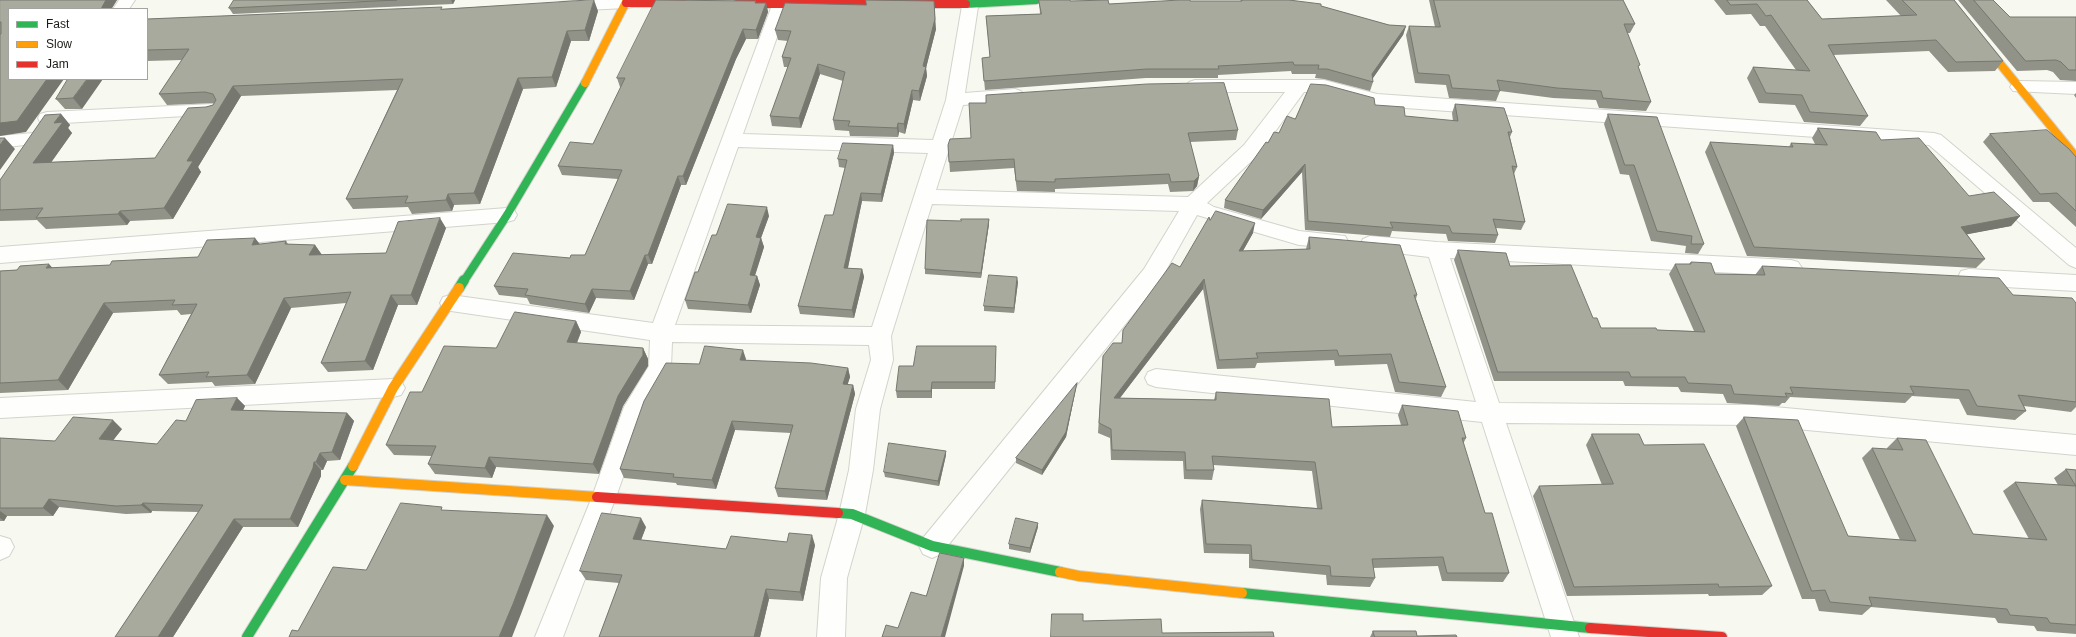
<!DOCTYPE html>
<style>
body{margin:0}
#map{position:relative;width:2076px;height:637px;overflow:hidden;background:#f7f8f0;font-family:Arial,sans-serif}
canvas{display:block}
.legend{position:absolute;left:8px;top:8px;width:140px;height:72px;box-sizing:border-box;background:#fff;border:1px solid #a3a3a2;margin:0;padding:5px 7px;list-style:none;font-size:12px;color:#1a1a16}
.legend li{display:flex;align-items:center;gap:8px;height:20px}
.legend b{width:20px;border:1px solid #a3a3a2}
</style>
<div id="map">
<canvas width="2076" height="637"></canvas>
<ul class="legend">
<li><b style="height:5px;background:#30b455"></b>Fast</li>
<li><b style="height:5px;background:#ff9f0a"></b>Slow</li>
<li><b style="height:5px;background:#e5322d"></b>Jam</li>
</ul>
</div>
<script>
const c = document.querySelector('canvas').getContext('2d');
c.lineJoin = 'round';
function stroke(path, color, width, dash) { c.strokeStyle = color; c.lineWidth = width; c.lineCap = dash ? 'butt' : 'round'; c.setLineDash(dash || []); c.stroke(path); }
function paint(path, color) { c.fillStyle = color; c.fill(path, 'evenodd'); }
const street = new Path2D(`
 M119 0H135L129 9H113Z
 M585 0H632L634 3 632 7 626 8 566 11 560 10 558 6 560 2Z
 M774 0H790L743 134 933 140 946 100 963 0H979L965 93 1015 89 1021 91 1024 95 1021 99 1015 101 963 105 936 190 1188 197 1244 145 1285 92H1195L1189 90 1186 86 1189 82 1195 80H1324L1377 94 1934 133 1941 135 2076 248V268L2069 265 1929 145 1377 106 1324 92H1304L1258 155 1207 203 1214 207 1299 231 1345 236 1348 241 1345 246 1338 248 1299 245 1197 215 1160 281 941 554 932 558 923 554 919 546 923 538 1144 269 1179 211 932 204 891 336 893 360 880 409 873 470 865 514 847 578 845 637H817L821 578 839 514 849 470 856 409 871 360 869 345 672 342 671 367 647 409 616 497 563 637H535L592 497 624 407 649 366 650 340 451 311 443 309 440 303 443 297 451 295 653 323ZM738 147 928 153 872 327 675 325Z
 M2019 81 2076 82V94L2013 91 2010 87 2013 83Z
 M213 104 220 106 222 110 220 114 47 124 40 122 38 118 40 114 47 112Z
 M33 133 40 135 43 139 40 143 0 148V136Z
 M507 208 514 210 517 215 514 220 507 222 0 263V247Z
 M1370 236 1437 242 1791 260 1798 262 1802 268 1798 274 1791 276 1450 258 1499 403 1753 405 2076 435V455L1753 425 1506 423 1579 637H1551L1482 422 1156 387 1148 384 1145 378 1148 372 1156 369 1476 402 1429 257 1363 249 1360 244 1363 239Z
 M1969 269 2076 275V291L1969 285 1961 283 1958 277 1961 271Z
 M393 379 401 381 405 388 401 395 393 397 0 418V398Z
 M0 536 10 539 14 547 9 556 0 560Z`);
const fastFar1 = new Path2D(`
 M966 4 1036 0
 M464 281 507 215 585 83`);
const fast = new Path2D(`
 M459 288 464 280
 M838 513 852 514 932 546 1060 572
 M1242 593 1590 628
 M247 637 353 466`);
const slowFar1 = new Path2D(`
 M1948 0 2076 157
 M585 83 627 0`);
const slow = new Path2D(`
 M353 466 393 388 459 288
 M345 480 597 497
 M1060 572 1079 576 1242 593`);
const jamFar1 = new Path2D(`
 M626 3H683
 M737 4H966`);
const jam = new Path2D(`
 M597 497 838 513
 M1590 628 1722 637`);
stroke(street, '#d3d3cd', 2);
stroke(fastFar1, '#d3d3cd', 10);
stroke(fast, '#d3d3cd', 12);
stroke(slowFar1, '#d3d3cd', 10);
stroke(slow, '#d3d3cd', 12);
stroke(jamFar1, '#d3d3cd', 10);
stroke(jam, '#d3d3cd', 12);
paint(street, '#fefefd');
stroke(fastFar1, '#30b455', 8);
stroke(fast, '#30b455', 10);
stroke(slowFar1, '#ff9f0a', 8);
stroke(slow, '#ff9f0a', 10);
stroke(jamFar1, '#e5322d', 8);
stroke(jam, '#e5322d', 10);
paint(new Path2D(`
 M0 0H117L112 8 113 9H9L26 132 1 34H0Z
 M234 0H455L453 4 233 14 229 8Z
 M1039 0H1070V1L1109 4 1190 1H1240L1241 0H1289L1321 6 1389 25 1406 26 1403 35 1372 79 1373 82 1370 91 1324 79 1315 78 1316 74H1292L1291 71 1218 75V78H1146L985 90 982 58H990L986 16 1040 14Z
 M1429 0H1623L1635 24 1630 33H1627L1639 69 1651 102 1646 111 1599 108 1596 100 1553 98 1500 91 1496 101 1449 98 1446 85 1415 83 1406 35 1409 26 1435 27Z
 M1714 0H1807L1822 19 1901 16 1886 0H1954L2003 61 1995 71 1948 72 1929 51 1833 55 1868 116 1860 126 1804 122 1795 105 1759 103 1747 78 1753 67 1796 70 1765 26H1760L1751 14 1726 15Z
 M1958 0H1993L2010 17H2076V81L2060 80 2053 72 2047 70 2017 71Z
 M756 3H766L768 12 758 39H746L736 59 686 185H681L652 264H648L634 300 596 298 589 313 530 304 527 298 499 295 494 286 570 258 585 255 618 179 562 175 558 166 593 144 621 87H620L617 78Z
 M443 9 598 11 589 41H571L556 87 523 89 480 204 454 205 452 211 412 214 408 207 353 209 346 199 397 90 241 96 198 167 201 172 173 219 130 221 127 225 46 229 37 220 0 221V180L61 114 70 125 68 128 72 133 51 162 155 158 206 107 213 105 214 103 167 105 159 94 182 60 147 61V19Z
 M936 29 926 68 927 76 920 101 913 100 905 134 899 132 898 137 850 136 849 131 835 130 833 120 843 81 820 74 801 128 772 126 770 116 788 67H784L782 57 788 41 778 40 775 30Z
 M68 79 82 109H65L56 99Z
 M2076 93V98L2074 95Z
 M986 95 1238 130 1236 140 1190 142 1199 176 1197 186 1193 191 1170 192 1168 184 1055 189V192L1017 191 1014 168 950 172 948 145 971 138 986 103Z
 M1455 104 1512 132 1510 137 1517 167 1514 174 1525 222 1521 230 1496 228 1498 235 1495 243 1448 241 1446 234 1392 231 1390 237 1305 230 1302 172 1261 219 1224 208 1225 200 1268 143 1295 119 1375 105 1405 116 1453 121 1452 113Z
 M1608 114 1704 244 1698 254 1685 253 1686 246 1651 241 1629 175 1620 174 1604 124Z
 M1818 128 1881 140 1969 196 2020 216 2011 226 1967 234 1985 259 1976 268 1747 256 1705 152 1710 142 1789 147 1791 143 1815 144 1812 138Z
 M1990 134 2076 157V227L2049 202H2033L1983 142Z
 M893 145 894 153 882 202 862 201 848 268 862 269 864 277 854 318 800 314 798 306 833 215 845 168 839 167 838 159Z
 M769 216 761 238 764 247 755 276H757L760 285 751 313 688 309 685 300 716 235Z
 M989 219V224L981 278 925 274V269L961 221Z
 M1210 220 1253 233 1243 251 1306 249 1309 237 1417 295 1416 299 1446 387 1441 397 1395 392 1387 364 1335 366 1334 360 1257 363 1255 368 1217 369 1203 289 1120 398 1214 400 1216 392 1332 427 1401 425 1398 415 1402 405 1466 438 1463 444 1485 513 1509 573 1503 582 1442 581 1438 566 1373 568 1375 578 1370 587 1327 585 1326 575 1249 568V554L1204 553 1200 509 1202 500 1317 508 1312 471 1213 465 1214 470 1212 480 1184 479 1183 461 1111 460 1110 438 1098 433 1103 356 1122 343 1123 330 1180 267Z
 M446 228 417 305H398L373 370 328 372 321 363 346 303 291 308 255 384 215 386 212 382 168 384 159 375 191 314 181 315 177 310 113 313 68 390 0 393V271L110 265 198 257 260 244 286 241 288 244 315 245 322 255 386 253Z
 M1458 250 1510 266 1593 318 1601 328 1694 331 1669 274 1675 264H1689L1691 262 1715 274 1755 275 1762 266 2013 295 2076 303V407L2071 412 2024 406 2026 411 2015 420 1967 415 1959 399 1912 396 1905 403 1790 397 1785 403H1782L1779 406 1727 403 1723 394 1681 392 1678 387 1625 386 1623 381H1494L1454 260Z
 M1018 282 1014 313 984 311V306Z
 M576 321 581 332 577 343 643 348 648 359V366L623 406 599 474 496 467 492 478 435 474 428 464 432 456 394 455 386 445 496 348Z
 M996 353 995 389H932V398H897L896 391 913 366Z
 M746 359 745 360 848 368 850 377 847 385H853L855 394 827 500 778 497 775 488 791 433 735 430 716 489 677 485 676 483 624 478 620 469 699 364Z
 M1077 383 1076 388 1066 437 1042 475 1016 463V458Z
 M237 398 245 406 243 410 347 413 354 421 340 460 327 461 323 470H321V476L298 527H243L173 637H115L198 512 152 511 151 513 126 514 59 507 53 516H7L4 521H0V438L55 441 122 429 113 440 157 444 186 421Z
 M1744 417 1848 536 1900 540 1862 458 1872 448 1887 449V448L1897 438 1973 534 2029 539 2003 491 2015 482 2058 485 2054 478 2066 469 2076 470V634L2037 631 2034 626 1998 623 1995 618 1871 607 1862 615 1819 611 1815 599H1802L1736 426Z
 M1592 434 1644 445 1772 586 1762 595 1709 596 1708 594 1567 596 1533 496 1539 486 1602 485 1586 445Z
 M946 451V455L939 486 885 477 884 472Z
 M646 527 641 540 726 549 815 545 803 601 769 599 760 637H599L619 583 586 580 580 571Z
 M1038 527 1030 553 1009 549V544Z
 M1373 631 1417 636 1457 637H1370Z`), '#919288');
paint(new Path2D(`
 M106 0H117L112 8 113 9H101Z
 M451 0H455L453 4Z
 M594 0 598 11 589 41 585 30Z
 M934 1 936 29 926 68 927 76 920 101 919 91Z
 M766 3 768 12 758 39 756 30Z
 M1406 26 1403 35 1371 81 1372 74Z
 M743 29 746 39 736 59 686 185 683 176 734 50Z
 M567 31 571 41 556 87 552 77Z
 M818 64 820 74 801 128 799 118Z
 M518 78 523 89 480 204 474 193Z
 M47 79H64L26 132 0 136V123Z
 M87 79H103L82 109 73 98Z
 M233 86 241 96 198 167 201 172 173 219 164 208 187 161Z
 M912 90 913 100 905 134 904 124Z
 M61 114 70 125 68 128 72 133 43 174 33 163 54 123Z
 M898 123 899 132 898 137 897 128Z
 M5 138 15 149 0 170V145Z
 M893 145 894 153 882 202 881 194Z
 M1305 164 1302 172 1261 219 1263 210Z
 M678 176 681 185 652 264 648 255Z
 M1199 176 1197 186 1193 191 1194 181Z
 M861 193 862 201 846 276 844 268Z
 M448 194 454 205 452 211 446 200Z
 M767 207 769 216 758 246 756 237Z
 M120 211 130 221 127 225 118 214Z
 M2020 216 2011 226 1953 237 1961 227Z
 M440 218 446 228 417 305 411 295Z
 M989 219V224L981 278V273Z
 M1255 223 1253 233 1237 261 1239 251Z
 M255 238 263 248 252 245Z
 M761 238 764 247 752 284 750 275Z
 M315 245 322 255H309Z
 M645 255 648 264 634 300 630 291Z
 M49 264 58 274 46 268Z
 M862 269 864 277 854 318 852 310Z
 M757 276 760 285 751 313 748 305Z
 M1017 277 1018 282 1014 313V308Z
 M1204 279 1203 289 1113 407 1114 398Z
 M592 289 596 298 589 313 585 304Z
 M391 295 398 305 373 370 365 361Z
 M284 298 291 308 255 384 247 375Z
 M104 303 113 313 68 390 58 380Z
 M576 321 581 332 573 352 567 342Z
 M643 348 648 359V366L623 406 599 474 593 464 618 396Z
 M743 350 746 359 743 369 740 360Z
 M848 368 850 377 845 393 843 384Z
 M932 382V398L931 391Z
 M1077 383 1076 388 1066 437 1042 475V470Z
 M853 385 855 394 827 500 825 491Z
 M237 398 245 406 239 419 231 410Z
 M347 413 354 421 340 460 332 452Z
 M113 420 122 429 108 447 99 439Z
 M732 421 735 430 716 489 712 480Z
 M946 451V455L939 486 938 481Z
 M320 453 327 461 323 470 316 462Z
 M489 457 496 467 492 478 485 468Z
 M314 462 321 470V476L298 527 290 519Z
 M49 499 59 507 53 516 43 508Z
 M143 503 152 511 151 513 141 505Z
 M0 511 7 516 4 521 0 518Z
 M547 515 554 526 521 614 512 637H499Z
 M641 518 646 527 638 548 633 539Z
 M234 519 243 527 173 637H158Z
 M1038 523V527L1030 553V548Z
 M812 535 815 545 803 601 800 592Z
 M964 558V566L945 637H941Z
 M766 589 769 599 760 637H754Z`), '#76776f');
const building = new Path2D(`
 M0 0H106L101 9H9V79H47L17 121 0 123V34H1V22H0Z
 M234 0H397L229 8Z
 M594 0 585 30 567 31 552 77 518 78 474 193 448 194 446 200 405 203 408 196 346 199 403 79 233 86 187 161H193L164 208 120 211 118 214 36 218 43 208 0 210V180L45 115 61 114 54 123 63 122 33 163 155 158 188 108 206 107 213 105 216 100 213 94 205 92 159 94 189 49 147 50V19L442 7 441 9Z
 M656 0 756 1 755 3H766L756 30 743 29 734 50 683 176H678L648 255H645L630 291 592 289 585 304 525 295 528 289 494 286 513 253 570 258 571 255H585L622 170 558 166 570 142 593 144 625 78H617Z
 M866 0 934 1 935 19 923 66 926 67 919 91 912 90 904 124 898 123 897 128 848 126 850 121 833 120 845 72 818 64 799 118 770 116 791 58 782 57 791 31 775 30 785 3 866 5Z
 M1039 0H1070V1L1108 0 1109 4 1180 0H1190V1H1242V0H1289L1321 4V6L1389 25 1406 26 1372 74 1373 82 1327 69H1318L1319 65H1294L1293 62 1218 66 1219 69H1147L984 81 982 58 990 57 986 16 1041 14Z
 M1434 0H1623L1635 24H1624L1640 65 1638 66 1651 102 1603 98 1601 91 1557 88 1497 80 1500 91 1452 88 1449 75 1418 73 1409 26 1440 27Z
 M1727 0H1807L1822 19 1917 15 1902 0H1954L2003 61 1956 62 1936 40 1828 45 1868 116 1810 112 1802 95 1766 93 1753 67 1810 71 1771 15 1766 16 1757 4 1731 5Z
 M1974 0H1993L2010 17H2076V70H2069L2061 62 2056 60 2026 61Z
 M68 79H87L73 98 56 99Z
 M1224 83 1238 130 1188 133 1199 176 1194 181 1171 182 1169 174 1055 179V182L1016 181 1014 159 949 162 948 145 950 139 971 138 969 103H986V95L1147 84Z
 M1311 84 1326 85 1374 98 1375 105 1404 107 1405 116 1458 121 1455 104 1504 108 1512 132H1508L1517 167 1512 166 1525 222 1493 219 1498 235 1452 233 1449 226 1390 222 1393 228 1308 221 1305 164 1263 210 1225 200 1266 142 1268 143 1274 132 1279 133 1287 116 1295 119Z
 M1608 114 1657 117 1704 244H1691L1692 236 1657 231 1634 165H1625Z
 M1818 128 1876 132 1881 140 1919 138 1969 196 1994 192 2020 216 1961 227 1985 259 1754 247 1710 142 1793 147 1791 143 1827 145Z
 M2047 130 2069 149 2076 157V211L2057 193 2040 194 1990 134Z
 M0 138H5L0 145Z
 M843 143 893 145 881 194 861 193 844 268 862 269 852 310 798 306 825 215H833L847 160 838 159Z
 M728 204 767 207 756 237 761 238 750 275 757 276 748 305 685 300 695 272H698L712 235H716Z
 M1216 211 1255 223 1239 251 1310 249 1309 237 1400 245 1417 295H1414L1446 387 1399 382 1391 354 1339 356 1337 350 1256 353 1258 358 1219 360 1204 279 1114 398 1216 400V392L1329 399 1332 427 1408 425 1402 405 1458 411 1466 438H1462L1485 513H1492L1509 573H1447L1443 557 1372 559 1375 578 1331 576 1330 566 1252 560 1251 545 1206 544 1202 500 1322 509 1315 462 1212 456 1214 470H1186L1185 452 1112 450 1111 429 1099 423 1103 356 1113 343H1122L1123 330 1172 263 1180 267 1209 217 1210 220Z
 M440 218 411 295H391L365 361 321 363 351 292 284 298 247 375 206 377 209 372 159 375 197 304 172 305 175 300 104 303 58 380 0 383V271L17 270 20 266 49 264 46 268 110 265 112 261 198 257 207 240 255 238 252 245 286 241 285 244 315 245 309 255 386 253 398 222Z
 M961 219H989L981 273 925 269 927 220 961 221Z
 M1458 250 1506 253 1510 266 1571 265 1593 318H1597L1601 328H1656L1657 330 1705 332 1675 264H1691V262L1711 263 1715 274 1765 275 1762 266 1999 278 2013 295 2072 298 2076 303V402L2018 395 2026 411 1977 406 1969 390 1910 386 1914 394 1790 387 1793 394 1785 393 1787 397 1734 394 1731 385 1688 383 1685 377H1631L1629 372H1498Z
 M989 275 1017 277 1014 308 984 306Z
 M515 312 576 321 567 342 643 348V355L618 396 593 464 489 457 485 468 428 464 436 446 386 445 410 392H422L444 346 496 348Z
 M705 346 743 350 740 360 811 363 848 368 843 384 853 385 825 491 775 488 793 425 732 421 712 480 673 477 674 474 620 469 644 401 666 363 699 364Z
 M917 346H996L995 382H932L931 391H896L899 366H913Z
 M1077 383 1066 432 1042 470 1016 458Z
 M237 398 231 410 347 413 332 452 320 453 316 462H314L313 468 290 519H234L158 637H115L203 505 143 503 141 505 116 506 49 499 43 508H0V438L55 441 73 417 113 420 99 439 157 444 176 420 186 421 196 400Z
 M1744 417 1798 420 1848 536 1916 541 1872 448 1903 450 1897 438 1926 440 1973 534 2047 540 2015 482 2076 486V625L2050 623 2047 618 2010 615 2007 609 1869 597 1872 606 1830 602 1825 590 1812 591Z
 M1592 434H1639L1644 445 1704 444 1772 586 1719 587 1718 584 1574 587 1539 486 1613 484Z
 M889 443 946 451 938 481 884 472Z
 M2066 469 2076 470V486Z
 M401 503 442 507 441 510 547 515 513 604 499 637H289L292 630 298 631 333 567 366 570Z
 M602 513 641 518 633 539 726 549 731 536 787 542 789 533 812 535 800 592 766 589 754 637H599L622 575 580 571Z
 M1016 518 1038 523 1030 548 1009 544Z
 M940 553 964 558 941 637H882L886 625 898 628 911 592 926 596Z
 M1052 614H1083V621L1161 619 1162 633 1273 632 1274 637H1051Z
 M1373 631H1416L1417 636 1456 635 1457 637H1375Z`);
paint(building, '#a9aa9e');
stroke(building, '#76776f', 1);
</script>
